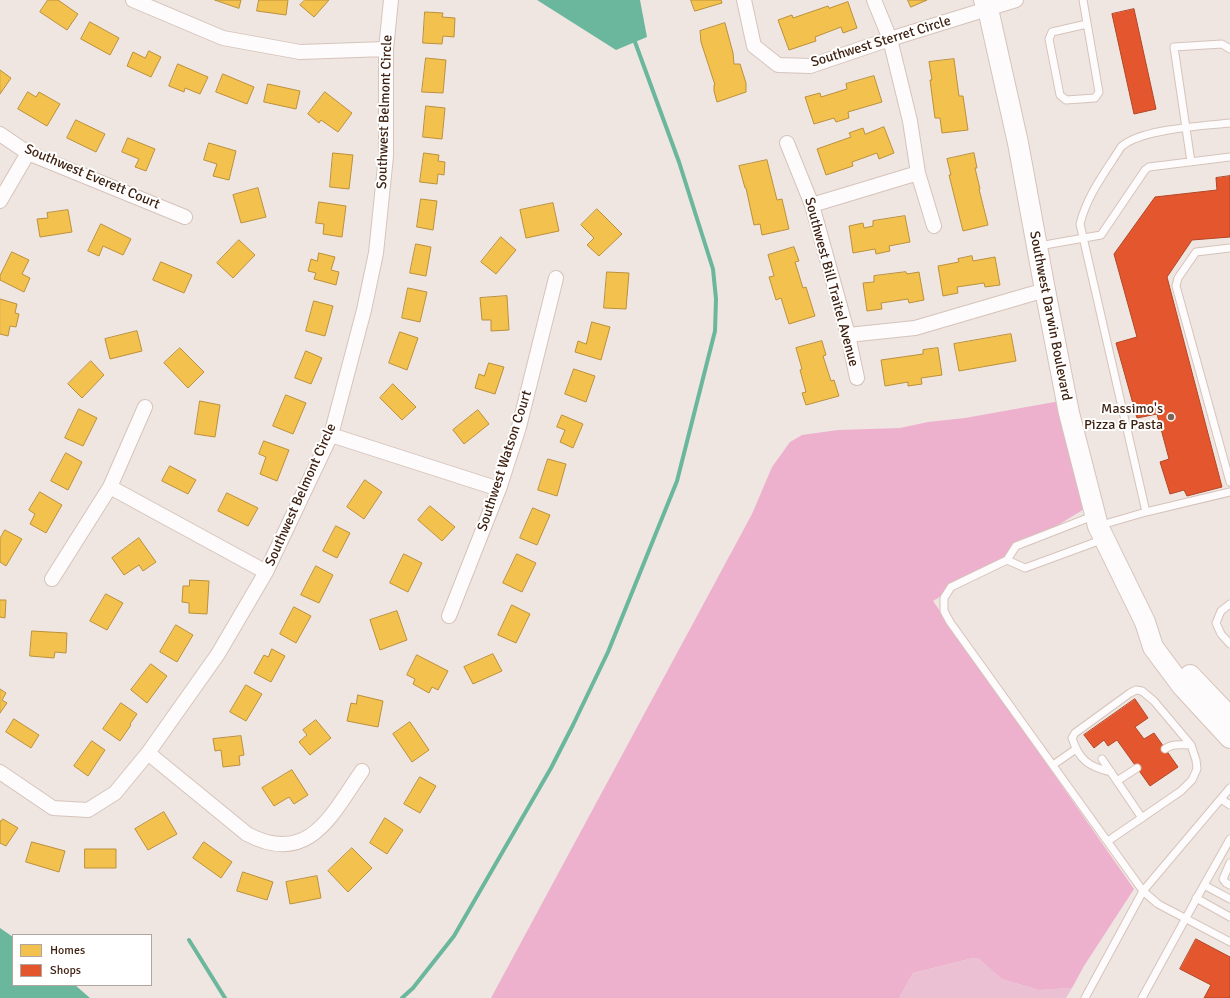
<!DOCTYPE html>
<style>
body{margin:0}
#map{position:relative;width:1230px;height:998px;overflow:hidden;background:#efe6e2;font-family:Signika,sans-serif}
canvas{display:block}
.legend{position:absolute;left:12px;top:934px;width:140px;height:52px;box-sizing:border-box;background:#fff;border:1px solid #b1a59f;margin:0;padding:5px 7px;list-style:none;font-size:12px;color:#3c1f0f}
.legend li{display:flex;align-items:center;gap:8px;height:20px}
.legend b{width:20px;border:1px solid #b1a59f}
</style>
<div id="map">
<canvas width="1230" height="998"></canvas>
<ul class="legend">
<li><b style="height:11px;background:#f2c14e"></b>Homes</li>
<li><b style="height:11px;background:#e4572e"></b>Shops</li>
</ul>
</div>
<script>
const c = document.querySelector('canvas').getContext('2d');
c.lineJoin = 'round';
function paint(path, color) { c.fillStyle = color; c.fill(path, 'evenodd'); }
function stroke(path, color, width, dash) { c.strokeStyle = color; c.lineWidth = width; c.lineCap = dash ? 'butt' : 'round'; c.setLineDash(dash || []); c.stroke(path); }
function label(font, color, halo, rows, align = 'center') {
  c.font = font + ' Signika,sans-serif'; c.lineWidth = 4; c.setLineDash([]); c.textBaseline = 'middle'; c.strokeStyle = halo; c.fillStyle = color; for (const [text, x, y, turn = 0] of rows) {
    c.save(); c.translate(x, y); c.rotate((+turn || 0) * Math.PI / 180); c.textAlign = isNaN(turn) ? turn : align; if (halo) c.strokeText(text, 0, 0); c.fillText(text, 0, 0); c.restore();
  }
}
paint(new Path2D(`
 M973 958 979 959 1002 979 1039 990 1072 988 1066 998H899L913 973Z`), '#ebc0d2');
paint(new Path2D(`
 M1060 401 1086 508 933 601 1134 889 1084 966 1072 988 1039 990 1002 979 979 959 973 958 913 973 899 998H491L752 514 772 467 790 442 802 435 838 430 900 428 928 422 965 418Z`), '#edb1cd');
paint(new Path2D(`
 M537 0H640L647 37 616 50Z
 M0 928 13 937V985H75L90 998H0Z`), '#6bb79d');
const homes = new Path2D(`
 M48 0H58L78 14 67 30 40 12Z
 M215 0H241L239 8Z
 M259 0H288L286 15 257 11Z
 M305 0H329L314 17 300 5Z
 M691 0H721L722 3 695 11Z
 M908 0H927L911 7Z
 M848 2 857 28 843 33 841 27 815 37 816 41 789 50 778 20 792 15 793 18 828 6 829 8Z
 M425 12 443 13 442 17 455 18 454 37 443 36 442 44 423 43Z
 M90 22 119 38 110 55 81 39Z
 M725 23 733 53 734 64H740L746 83V92L717 102 714 91V85H715L701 42 700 31Z
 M149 51 161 57 151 77 127 66 133 52 145 58Z
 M426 58 446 60 443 93 422 92Z
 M954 59 959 96H963L968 130 942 133 940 118H935L930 80H932L929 62Z
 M178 64 208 77 200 94 185 88 184 92 169 86Z
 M0 70 11 78 0 94Z
 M223 74 254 87 247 104 216 92Z
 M874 76 882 102 848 112 849 118 836 122 834 118 814 124 805 97 820 93 821 97 847 89 846 84Z
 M268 84 300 91 296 109 264 102Z
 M28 92 36 97 39 92 60 104 47 126 18 109Z
 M325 92 352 113 338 132 321 120 319 123 308 114Z
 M426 106 445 108 442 139 423 137Z
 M76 120 105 134 96 152 67 138Z
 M884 127 894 153 879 159 877 153 852 162 853 166 826 175 817 149 851 137 849 133 863 128 865 134Z
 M128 138 155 149 146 171 135 167 139 159 122 152Z
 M209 143 236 151 229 180 213 176 217 164 204 160Z
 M333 153 353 155 349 189 330 187Z
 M424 153 439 155 438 161 445 162 444 175 438 174 437 184 420 182Z
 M974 153 977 168H975L980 189H979L988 225 963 231 949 175H951L947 159Z
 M767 160 777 200 782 199 789 229 762 235 760 224 754 225 746 188H745L739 166Z
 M258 188 266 217 241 223 233 195Z
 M421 199 437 201 433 230 417 227Z
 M319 202 346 206 342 237 323 234 324 224 316 223Z
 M553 203 559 231 526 238 520 210Z
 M597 209 622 234 599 256 587 245 594 238 581 225Z
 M68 210 72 232 40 237 37 219 48 218 47 213Z
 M905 216 910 242 889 246 890 251 876 254 875 249 853 253 849 226 863 223 864 228 873 226V221Z
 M101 224 131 239 123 255 103 246 99 256 88 251Z
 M501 237 516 250 496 274 481 262Z
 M239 240 255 255 233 278 217 263Z
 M416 244 431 247 426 276 410 273Z
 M794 247 799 261 795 262 803 288 806 287 815 316 789 324 781 298 776 300 769 277 774 276 768 255Z
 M12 252 29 260 22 274 30 278 24 292 0 280V276Z
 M319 253 335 257 331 270 339 272 336 285 314 279 316 273 308 271 311 259 317 261Z
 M972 256 973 261 995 257 1000 285 985 287 984 283 957 287 958 293 943 296 938 266 959 262 958 259Z
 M161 262 192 275 184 293 153 280Z
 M607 272 629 273 626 309 604 308Z
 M906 272 907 274 919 272 924 300 909 303 908 299 881 303 882 309 867 311 863 283 874 282V276Z
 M408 288 427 292 420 322 402 318Z
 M507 296 509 330 491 331V320H482L480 298Z
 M0 299 17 304 15 313 19 314 16 327 10 326 8 336 0 334Z
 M314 301 333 306 325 336 306 331Z
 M592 322 610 327 601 360 575 352 578 341 586 344Z
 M137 331 142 351 110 359 105 339Z
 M400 332 418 338 407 370 389 363Z
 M1011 334 1016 361 959 371 954 344Z
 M822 341 826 355 823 356 831 381 834 380 839 396 806 405 802 393 806 392 800 370 802 369 796 348Z
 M180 348 204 372 188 388 164 363Z
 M938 348 942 375 921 378 922 384 908 386V382L885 386 881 360 923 354V350Z
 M306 351 322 358 311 384 295 378Z
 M91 361 104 375 82 398 68 384Z
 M489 363 504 367 495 394 475 388 479 374 484 376Z
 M574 369 595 376 586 402 565 394Z
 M393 384 416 407 402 420 380 398Z
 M286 395 306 403 293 434 273 426Z
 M200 401 220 405 215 437 195 434Z
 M79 409 97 418 83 446 65 438Z
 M478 410 489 424 464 444 453 430Z
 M562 415 583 424 573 448 560 442 565 430 557 427Z
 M264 441 289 450 277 481 260 474 266 457 259 454Z
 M66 453 82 462 68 490 51 481Z
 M548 459 566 464 557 496 538 490Z
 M170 466 196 480 188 494 162 481Z
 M365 480 382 492 364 519 347 507Z
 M40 492 62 505 46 533 30 524 35 514 29 510Z
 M227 493 258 508 248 526 218 511Z
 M430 506 455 527 442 541 418 520Z
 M533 508 550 515 537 545 520 538Z
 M336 526 350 533 337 558 323 551Z
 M5 530 22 539 6 566 0 562V539Z
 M139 538 156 562 143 571 139 565 124 575 112 558Z
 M404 554 422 563 408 592 390 583Z
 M517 554 536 563 522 592 503 583Z
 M316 566 333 575 319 603 301 595Z
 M190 580 209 581 207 614 189 613V603L182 602 183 586H189Z
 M106 594 123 603 107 630 90 621Z
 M0 600H6L5 618 0 617Z
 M512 605 530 614 516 643 498 635Z
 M294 607 311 616 296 643 280 634Z
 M397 611 407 640 380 650 370 620Z
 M176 625 193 635 177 662 160 652Z
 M32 631 67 633 66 653 55 652 54 658 30 656Z
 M272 649 285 656 271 682 254 673 264 655 268 657Z
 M493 654 502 671 473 684 464 667Z
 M417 655 448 671 438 690 432 687 429 693 413 684 415 679 407 675Z
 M151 664 167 676 147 703 131 690Z
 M246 685 262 694 246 721 230 712Z
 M0 689 6 693 2 700 7 703 0 713Z
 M358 695 383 701 378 727 347 721 351 703 356 704Z
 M121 703 137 714 130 724 131 725 120 741 103 729Z
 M14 719 39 735 31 748 6 732Z
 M316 720 331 738 310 755 299 742 307 735 303 730Z
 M410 722 429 750 412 762 393 734Z
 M241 736 244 755 239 756 240 765 223 767 221 750 215 751 213 739Z
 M92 741 105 750 88 776 74 766Z
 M292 770 308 795 294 804 289 797 274 806 262 788Z
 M420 777 436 786 420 813 404 804Z
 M164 812 177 834 148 850 135 829Z
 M385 818 403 830 387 854 370 843Z
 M3 819 18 828 6 846 0 843V821H1Z
 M32 842 65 851 59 872 26 862Z
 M204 842 232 862 221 878 193 858Z
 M352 848 372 868 348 892 328 871Z
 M85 849H116V868H85Z
 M243 872 273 882 267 900 237 891Z
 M317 876 321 898 290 904 286 882Z`);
paint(homes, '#f2c14e');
stroke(homes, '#bb903b', 1);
const shops = new Path2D(`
 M1134 9 1156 109 1134 114 1112 14Z
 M1230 176V237L1192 240 1167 277 1222 487 1187 496 1184 490 1170 494 1160 462 1169 459 1157 414 1137 418 1116 343 1137 337 1114 254 1155 197 1217 190 1216 178Z
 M1135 699 1148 718 1135 727 1144 739 1154 733 1178 767 1150 786 1117 740 1108 746 1104 740 1094 748 1084 735Z
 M1196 939 1230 957V998H1204L1211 985 1180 969Z`);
paint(shops, '#e4572e');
stroke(shops, '#b24625', 1);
stroke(new Path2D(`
 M189 940 225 998
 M402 998 413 988 454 936 551 768 573 725 608 652 677 481 715 331 716 299 713 269 679 162 635 42`), '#6bb79d', 4);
const lane = new Path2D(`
 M1083 0 1099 92 1095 98 1066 100 1060 95 1049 39 1052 32 1087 24
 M1191 162 1174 47 1222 44 1230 49
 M1039 246 1101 235 1145 170 1149 167 1230 157
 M1230 248 1196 252 1178 278 1176 286 1230 482
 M1146 512 1080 224C1087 195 1106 171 1121 147 1140 129 1203 126 1230 123
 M1093 516 1016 546 1007 560 951 587 944 598V611L950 622 1143 891 1158 904 1230 942
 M1098 526 1146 512 1230 492
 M1007 560 1025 568 1104 539
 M1230 604 1221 611 1216 623 1221 634 1230 644
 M1165 749C1172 743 1182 745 1191 745
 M1102 759 1142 818
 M1053 765 1076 749
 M1117 781 1137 768
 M1221 799 1230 805
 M1108 841 1181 791 1192 780 1197 769 1196 760 1191 745 1154 701 1142 691 1136 690 1130 693 1075 733 1072 738C1079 760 1089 767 1111 772
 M1230 863 1223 879 1226 883 1230 885
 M1204 885 1230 839
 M1196 898 1230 917
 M1085 998 1143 891 1230 788
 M1142 998 1204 885 1230 899`);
const street = new Path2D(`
 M133 0 223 38 300 52 386 49
 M744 0 754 46 778 65 810 66 890 39 1016 0
 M874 0 890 39 910 121 918 173 934 226
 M0 134 28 153 185 217
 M787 143 812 205 848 335 857 378
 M0 201 28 153
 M812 205 918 173
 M848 335 915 328 1045 290
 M331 435 499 489
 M110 487 266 572
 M52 579 110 487 145 407
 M449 616 499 489 519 427 556 278
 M148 753 247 834C309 867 332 814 362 771
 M0 772 53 808 88 810 115 793 148 753 218 654 266 572 331 435 364 310 376 253 386 156V49L391 0`);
const secondary = new Path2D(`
 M984 0 988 9 1018 143 1045 290 1069 413 1098 526 1145 622 1153 647 1182 686 1230 738
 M1190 675 1230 717`);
stroke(lane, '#d6c3ba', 9);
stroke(street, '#d6c3ba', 16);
stroke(secondary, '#d6c3ba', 22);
stroke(lane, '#fdfbfb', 7);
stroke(street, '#fdfbfb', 14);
stroke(secondary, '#fdfbfb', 20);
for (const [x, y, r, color] of [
 [1171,417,4,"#7b6559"]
]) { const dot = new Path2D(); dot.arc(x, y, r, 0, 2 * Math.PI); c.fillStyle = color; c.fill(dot); stroke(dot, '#fff', 1.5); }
label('14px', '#3c1f0f', '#fff', [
 ["Southwest Sterret Circle",881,42,-17],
 ["Southwest Belmont Circle",385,112,-88],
 ["Southwest Everett Court",92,177,23],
 ["Southwest Bill Traitel Avenue",831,282,75],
 ["Southwest Darwin Boulevard",1050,316,79],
 ["Southwest Watson Court",505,461,-72],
 ["Southwest Belmont Circle",301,495,-66]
]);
label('14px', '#3c1f0f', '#fff', [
 ["Massimo's",1163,409],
 ["Pizza & Pasta",1163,425]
], 'right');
</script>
